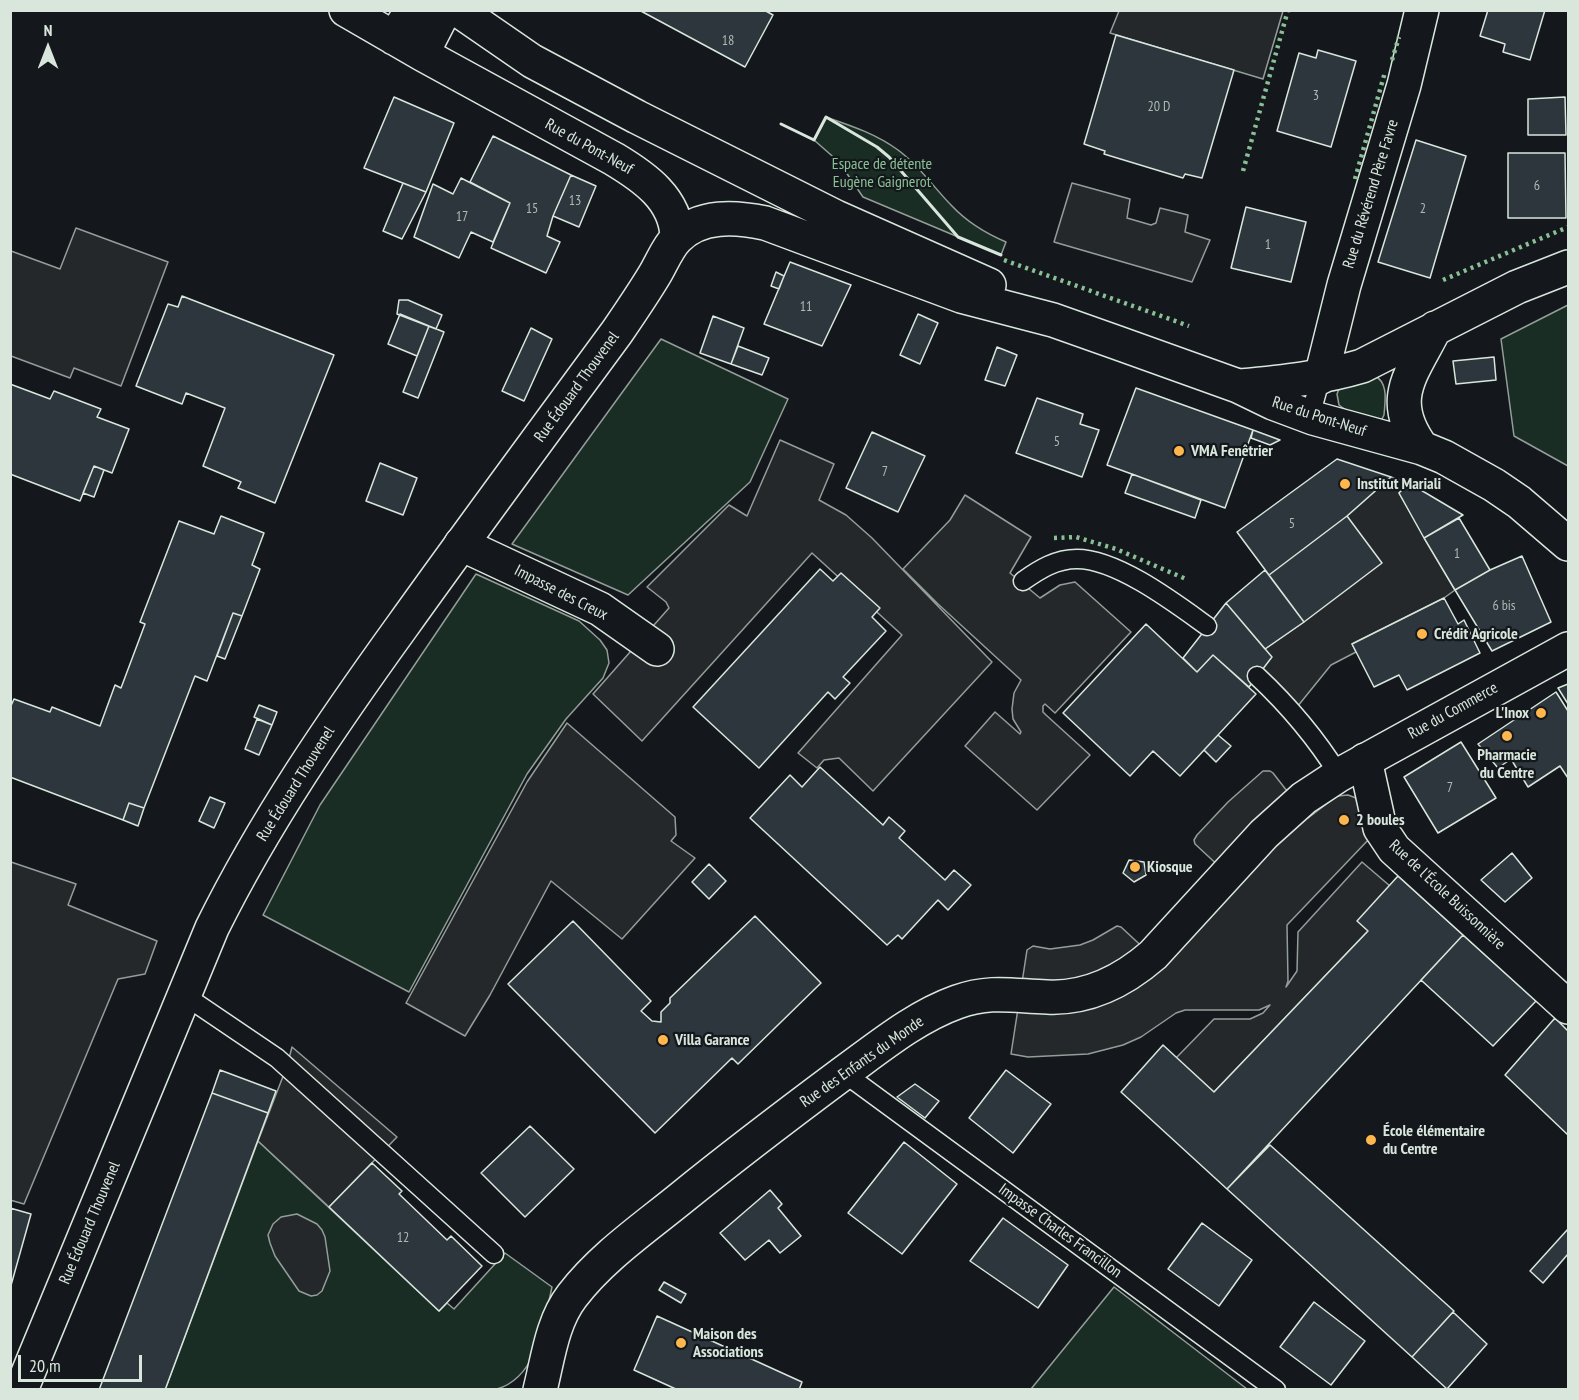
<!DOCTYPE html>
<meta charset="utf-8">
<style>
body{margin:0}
#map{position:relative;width:1579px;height:1400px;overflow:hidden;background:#14181c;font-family:"PT Sans Narrow",sans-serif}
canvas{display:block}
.frame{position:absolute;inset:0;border:12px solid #d8e6dc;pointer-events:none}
.north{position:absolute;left:18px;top:18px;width:60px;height:60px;-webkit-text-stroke:4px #14181c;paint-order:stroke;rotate:0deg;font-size:16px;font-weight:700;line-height:24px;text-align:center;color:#d8e6dc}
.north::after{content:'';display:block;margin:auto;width:21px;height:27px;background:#d8e6dc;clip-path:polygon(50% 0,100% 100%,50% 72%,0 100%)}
.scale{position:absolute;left:18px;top:1355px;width:124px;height:27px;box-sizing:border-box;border:3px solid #d8e6dc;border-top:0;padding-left:8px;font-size:18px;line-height:21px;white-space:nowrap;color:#d8e6dc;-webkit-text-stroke:4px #14181c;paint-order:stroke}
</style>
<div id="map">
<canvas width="1579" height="1400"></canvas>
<div class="frame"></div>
<div class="north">N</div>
<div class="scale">20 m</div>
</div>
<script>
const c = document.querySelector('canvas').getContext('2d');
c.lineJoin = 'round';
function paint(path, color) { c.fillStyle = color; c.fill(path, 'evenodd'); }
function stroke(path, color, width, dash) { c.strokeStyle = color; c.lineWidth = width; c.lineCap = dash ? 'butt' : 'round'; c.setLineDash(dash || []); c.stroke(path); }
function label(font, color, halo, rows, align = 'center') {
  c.font = font + ' "PT Sans Narrow",sans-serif'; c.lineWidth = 4.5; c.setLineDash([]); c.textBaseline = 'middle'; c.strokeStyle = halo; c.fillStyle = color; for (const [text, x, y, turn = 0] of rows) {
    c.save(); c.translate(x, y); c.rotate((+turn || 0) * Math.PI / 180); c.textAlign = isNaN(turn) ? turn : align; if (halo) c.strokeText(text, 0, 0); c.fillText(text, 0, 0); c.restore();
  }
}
const green = new Path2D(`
 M826 117C852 126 876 134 898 150 919 165 934 188 952 206 968 223 985 233 1006 242L1001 255 863 197 839 162 814 140Z
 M1568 305V466L1514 436 1501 339Z
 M661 339 788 399 750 482 628 595 512 544Z
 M1374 375C1389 383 1385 401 1384 415L1382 419C1370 421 1348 413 1339 405L1337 394 1339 389Z
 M476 574 579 621 600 640 607 650 609 663 603 678 566 719 527 774 409 992 263 915 320 805Z
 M258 1141 439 1311 447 1303 454 1309 505 1253 552 1287C544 1322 538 1377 497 1389L165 1390Z
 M1114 1287 1247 1389H1031Z`);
paint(green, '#1a2d24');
stroke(green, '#939e99', 1.5);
const parking = new Path2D(`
 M1119 11H1283L1263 79 1110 33Z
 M1072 183 1130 199 1127 218 1151 225 1156 223 1160 208 1188 215 1185 232 1210 240 1192 282 1054 242Z
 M76 228 168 262 121 386 74 368 70 378 11 356V251L60 269Z
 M780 440 834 464 819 500 846 515 872 538 992 662 873 791 839 758 824 760 817 768 798 753 902 635 812 553 642 741 593 694 669 608 666 602 647 587 729 505 747 516Z
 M1391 477 1409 483 1399 493 1455 590 1444 598 1352 644 1356 652 1331 665 1293 712 1257 676 1265 649 1304 622 1347 516Z
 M965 495 1031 537 1010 573 1040 598 1060 585 1075 582 1131 632 1055 713 1045 704 1043 706V712L1046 715 1090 755 1037 810 965 746 995 712 1020 734 1021 732 1013 719 1012 709 1014 693 1021 680 938 604 903 569 950 520Z
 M567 723 675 817 676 835 671 841 695 858 622 939 551 881 490 995 465 1036 406 1003 527 782Z
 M1263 771H1270L1273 773 1308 818 1337 796 1348 795 1356 798 1371 837 1287 925 1288 981 1286 987 1297 971 1298 932 1362 862 1390 886 1368 931 1214 1092 1176 1058 1214 1019H1250L1263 1013 1270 1005 1259 1010H1185L1176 1013 1141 1037 1123 1045 1088 1054 1028 1057 1011 1054 1027 950 1033 946 1050 949 1080 945 1093 940 1117 926 1121 927 1163 966 1237 883 1195 844 1194 840 1197 835 1228 802Z
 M11 862 76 884 68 905 157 941 145 974 118 979 24 1204 10 1200Z
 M292 1047 397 1137 329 1207 258 1141 287 1066Z
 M297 1214 317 1224 322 1230 325 1237 330 1271 322 1291 317 1295 311 1296 299 1291 275 1256 270 1243 268 1235 273 1224 281 1217Z`);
paint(parking, '#24282b');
stroke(parking, '#939e99', 1.5);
const building = new Path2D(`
 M639 10H764L773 15 745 67Z
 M1488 10H1545L1530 60 1503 52 1505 44 1480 36Z
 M1116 35 1234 70 1202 178 1185 174 1183 178 1104 154 1105 151 1084 144Z
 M1318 50 1356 61 1331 147 1277 131 1299 53 1316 58Z
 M394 97 454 123 426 192 364 168Z
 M1565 97 1566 135H1528V99Z
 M493 136 571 175 553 216 547 236 560 242 546 273 491 248 510 203 470 182Z
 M1416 140 1466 156 1430 278 1378 262Z
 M1508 153H1565L1566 218H1508Z
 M571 175 596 186 579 227 553 216Z
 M461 178 510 203 493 242 471 232 459 258 414 237 433 184 453 194Z
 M403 183 426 192 402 239 383 231Z
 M1246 207 1306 222 1291 282 1231 268Z
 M790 262 851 285 822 346 764 324Z
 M776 272 784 276 779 289 771 286Z
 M182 296 334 355 275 503 238 488 241 482 203 466 225 408 186 393 182 404 136 386 168 304 178 307Z
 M399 300H408L442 315 436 329 397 314Z
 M400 314 429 326 417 356 388 344Z
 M918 314 938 323 920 364 900 355Z
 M713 316 744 328 731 364 700 353Z
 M429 326 444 332 418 398 403 392Z
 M531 328 552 339 524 401 502 391Z
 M738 346 769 358 762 375 731 364Z
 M997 347 1017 355 1005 386 985 380Z
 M1494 357 1496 380 1456 384 1453 361Z
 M10 384 50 399 54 391 101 409 97 417 129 429 112 473 94 466 80 501 10 474Z
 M1136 388 1253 430 1225 508 1107 465Z
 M1037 398 1083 414 1080 424 1099 430 1082 477 1016 453Z
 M1253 430 1280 440 1270 445 1251 438Z
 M872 432 925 456 898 512 846 488Z
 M1337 459 1391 477 1347 516 1269 575 1237 532Z
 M380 463 417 478 403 515 366 501Z
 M94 466 104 470 94 497 83 493Z
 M1132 474 1201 500 1195 518 1125 493Z
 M1409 483 1463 515 1424 538 1399 493Z
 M221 516 264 533 252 565 260 569 242 616 233 613 207 681 195 676 144 808 129 803 123 820 10 777V708L14 699 50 712 52 707 100 726 115 685 121 688 145 624 140 622 179 521 214 534Z
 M1347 516 1382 563 1304 622 1269 575Z
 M1459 518 1490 570 1455 590 1424 538Z
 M1522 556 1551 622 1492 651 1455 590 1490 570Z
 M820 569 833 581 841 573 880 608 872 617 886 631 843 677 850 683 835 699 828 692 759 768 693 707Z
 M1265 570 1304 622 1265 649 1226 603Z
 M1444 598 1458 624 1464 620 1480 653 1407 690 1399 675 1374 687 1352 644Z
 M1226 603 1272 657 1249 687 1213 655 1197 672 1183 658Z
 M233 613 242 616 225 659 217 656Z
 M1146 624 1197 672 1213 655 1256 694 1180 776 1153 751 1130 776 1063 713Z
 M1568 684V704L1558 688Z
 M1556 692 1568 711V778L1560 766 1528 787 1511 759 1498 768 1478 744Z
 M259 705 277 712 272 725 254 717Z
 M257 719 272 725 259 755 245 749Z
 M1218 735 1231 746 1216 762 1204 750Z
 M1461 742 1496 798 1438 833 1404 777Z
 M820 767 883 825 889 817 905 831 899 838 945 880 954 870 971 885 948 910 938 900 902 939 898 935 887 945 750 818 790 775 802 787Z
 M210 797 225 803 214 828 199 821Z
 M129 803 144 808 138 826 123 820Z
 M1512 853 1532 878 1505 902 1481 880Z
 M1129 860 1144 862 1146 875 1134 882 1123 873Z
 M709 864 726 881 709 899 692 882Z
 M1398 876 1463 935 1227 1189 1121 1092 1163 1045 1214 1092 1368 931 1357 921Z
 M755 916 821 983 738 1064 732 1058 655 1133 508 984 573 921 651 1001 641 1011 652 1021 661 1022V1012L670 1003V998Z
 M1463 935 1536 1001 1493 1046 1421 980Z
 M1555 1018 1568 1031V1135L1505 1075Z
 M220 1070 276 1091 268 1113 212 1093Z
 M1006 1070 1051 1104 1013 1153 969 1118Z
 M915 1084 939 1101 925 1118 897 1097Z
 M212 1093 268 1113 165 1390H99Z
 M530 1126 574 1169 525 1217 481 1173Z
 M904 1142 957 1184 902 1254 848 1213Z
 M1270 1145 1454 1311 1412 1357 1227 1189Z
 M372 1163 402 1191 399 1194 447 1240 451 1236 482 1266 439 1311 329 1207Z
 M770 1190 782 1204 778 1208 801 1236 780 1253 769 1240 745 1260 720 1233Z
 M10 1208 31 1214 10 1289Z
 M1003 1218 1068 1265 1038 1308 970 1261Z
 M1202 1223 1252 1260 1219 1306 1168 1269Z
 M1568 1229V1254L1543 1283 1530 1271Z
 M664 1282 686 1294 681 1303 659 1290Z
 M1314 1302 1365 1341 1331 1385 1280 1347Z
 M1453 1312 1487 1344 1447 1389 1412 1357Z
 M657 1316 802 1382 799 1390H678L634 1370Z`);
paint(building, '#2c363c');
stroke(building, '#d8e6dc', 1.5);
const service = new Path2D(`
 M1313 418 1314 402 1321 377
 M1023 581C1040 569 1056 559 1077 559 1117 559 1175 603 1207 626
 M1257 676C1289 706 1316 738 1339 775
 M184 995 277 1058 494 1254
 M844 1073 1276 1390`);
const minor = new Path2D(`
 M1321 377 1344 285 1404 85 1422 10
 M461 544 600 609 657 649
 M1365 760 1380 828 1394 849 1568 1007`);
const tertiary = new Path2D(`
 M346 10 422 54 614 159C644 177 676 199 677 237
 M458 10 532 61 637 117 836 217 989 285
 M394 38 412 10
 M422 54 442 15V10
 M1240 386C1282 382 1322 378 1362 366L1517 287 1568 267
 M1422 448C1386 399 1412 374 1435 328
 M21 1390 212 928C265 821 333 722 403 625 473 527 545 430 617 332 630 313 643 294 655 274 662 262 668 247 677 238 700 214 736 217 765 223L961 296 1053 320 1118 343 1238 386 1273 403 1313 418 1422 448 1444 457 1494 485 1519 502 1568 544
 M540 1390C548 1358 552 1322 572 1296 601 1258 643 1229 680 1199 733 1156 787 1115 842 1074 878 1048 915 1017 957 1002 991 990 1013 996 1047 997 1088 999 1123 981 1153 955L1264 834 1304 798 1339 775 1568 649`);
stroke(service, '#d8e6dc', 21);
stroke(minor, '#d8e6dc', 36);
stroke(tertiary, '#d8e6dc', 36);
stroke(service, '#14181c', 18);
stroke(minor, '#14181c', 33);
stroke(tertiary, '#14181c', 33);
stroke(new Path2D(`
 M1392 60 1399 37
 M1243 171 1288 10
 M1355 179 1385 72
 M1004 260 1189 326
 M1443 280 1568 227
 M1054 538 1076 537 1116 549 1186 579`), '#8ac095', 4.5, [3, 4.5]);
stroke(new Path2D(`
 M781 124 814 140 826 117 877 147 889 157 958 237 1001 255`), '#d8e6dc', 3);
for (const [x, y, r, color] of [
 [1179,451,6,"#ffb74d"],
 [1345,484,6,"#ffb74d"],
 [1422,634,6,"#ffb74d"],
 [1541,713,6,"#ffb74d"],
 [1507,736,6,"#ffb74d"],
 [1344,820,6,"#ffb74d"],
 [1135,867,6,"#ffb74d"],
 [663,1040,6,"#ffb74d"],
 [1371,1140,6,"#ffb74d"],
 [681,1343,6,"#ffb74d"]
]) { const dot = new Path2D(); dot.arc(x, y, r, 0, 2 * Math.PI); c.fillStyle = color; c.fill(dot); stroke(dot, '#14181c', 2); }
label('14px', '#adbab4', null, [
 ["18",728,41],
 ["3",1316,96],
 ["20 D",1159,107],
 ["6",1537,186],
 ["13",575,201],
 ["15",532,209],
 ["2",1423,209],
 ["17",462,217],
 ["1",1268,245],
 ["11",806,307],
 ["5",1057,442],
 ["7",885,472],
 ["5",1292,524],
 ["1",1457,554],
 ["6 bis",1504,606],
 ["7",1450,788],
 ["12",403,1238]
]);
label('16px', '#d8e6dc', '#14181c', [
 ["Rue du Pont-Neuf",589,147,29],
 ["Rue du Révérend Père Favre",1371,194,-73],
 ["Rue Édouard Thouvenel",577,387,-54],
 ["Rue du Pont-Neuf",1319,417,18],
 ["Impasse des Creux",561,593,27],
 ["Rue du Commerce",1453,711,-29],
 ["Rue Édouard Thouvenel",296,784,-58],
 ["Rue de l'École Buissonnière",1447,895,43],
 ["Rue des Enfants du Monde",862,1062,-35],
 ["Rue Édouard Thouvenel",90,1223,-67],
 ["Impasse Charles Francillon",1060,1231,36]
]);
label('16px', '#8ac095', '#14181c', [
 ["Espace de détente",882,164],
 ["Eugène Gaignerot",882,182]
]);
label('bold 16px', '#d8e6dc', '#14181c', [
 ["VMA Fenêtrier",1191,451],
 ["Institut Mariali",1357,484],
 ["Crédit Agricole",1434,634],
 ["L'Inox",1529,713,"right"],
 ["Pharmacie",1507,755,"center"],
 ["du Centre",1507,773,"center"],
 ["2 boules",1356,820],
 ["Kiosque",1147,867],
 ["Villa Garance",675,1040],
 ["École élémentaire",1383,1131],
 ["du Centre",1383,1149],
 ["Maison des",693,1334],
 ["Associations",693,1352]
], 'left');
</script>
